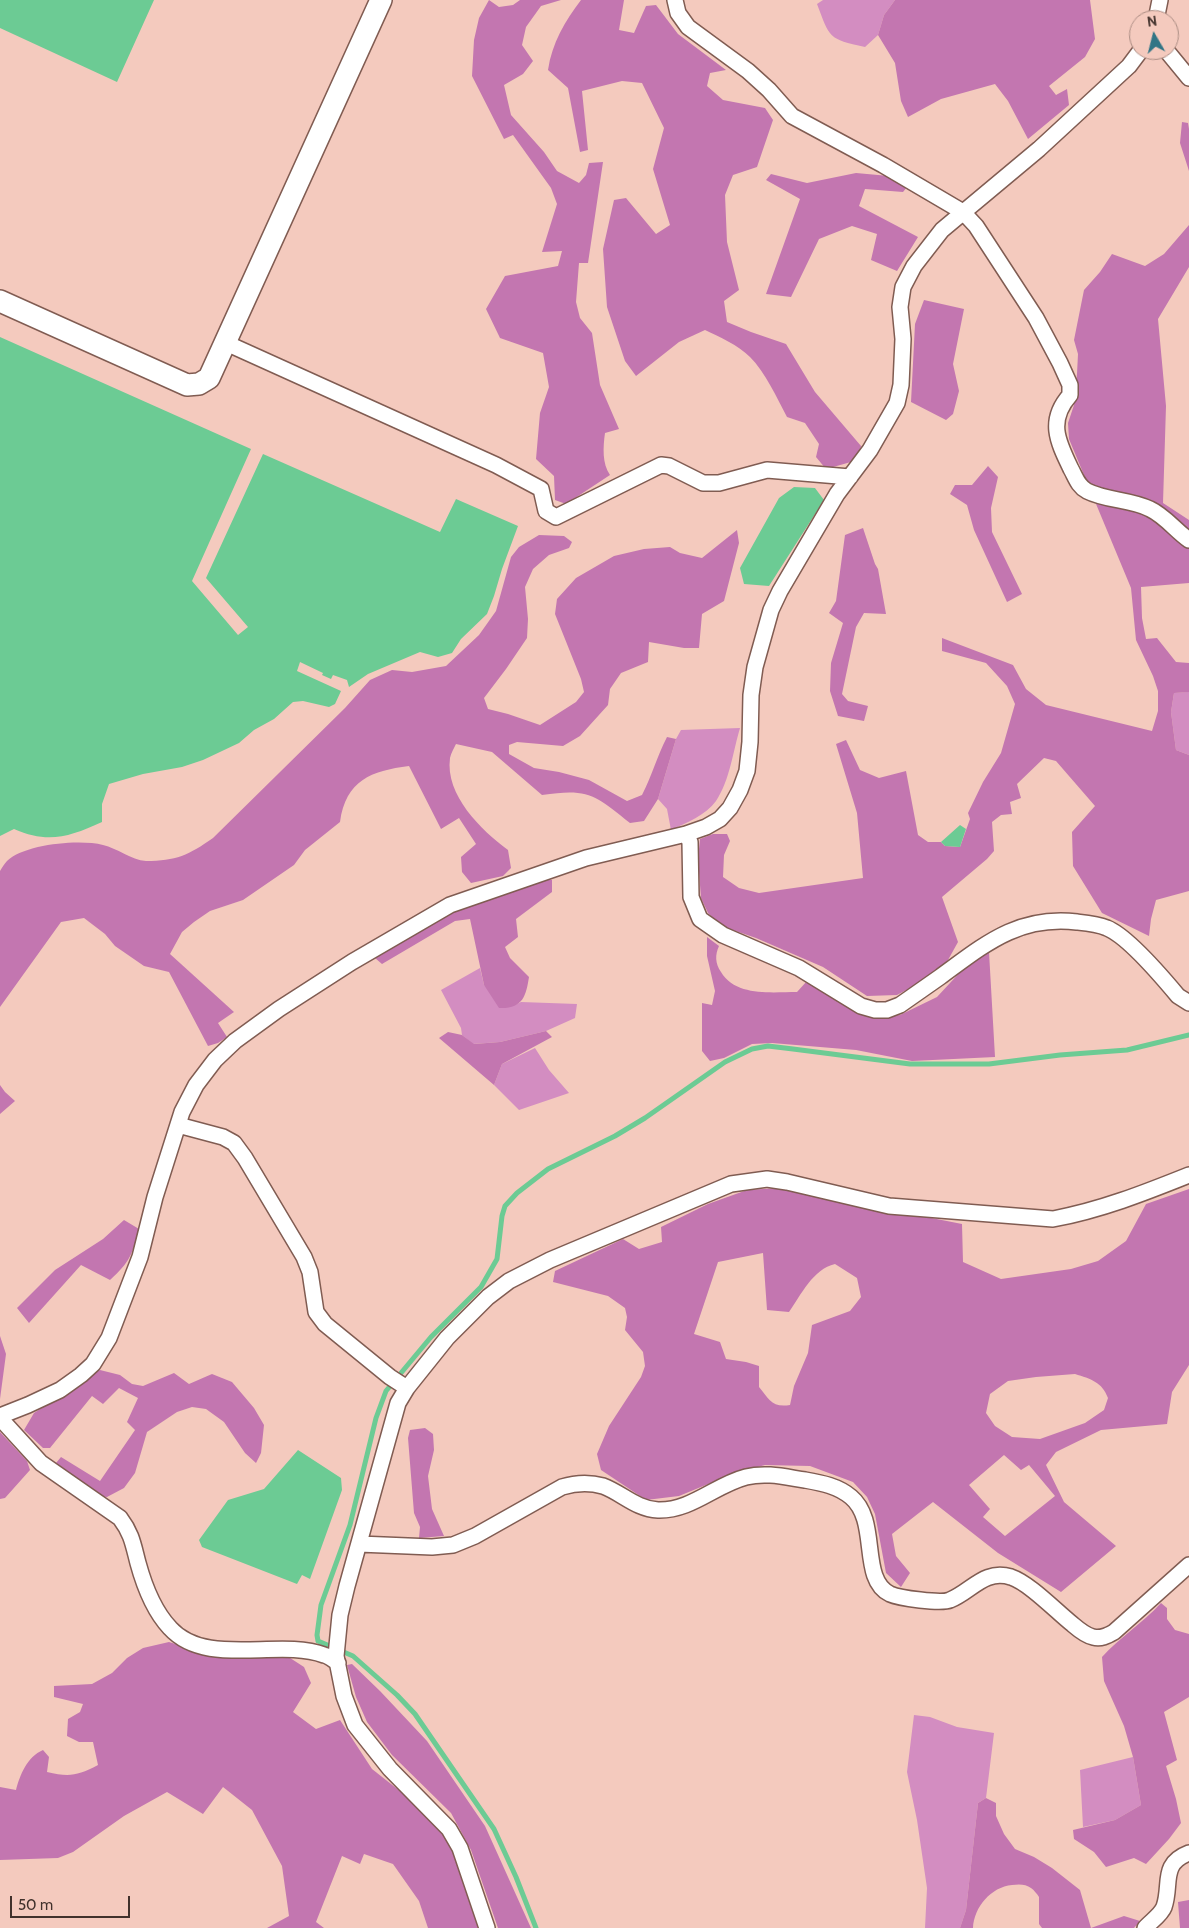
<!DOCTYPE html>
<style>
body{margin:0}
#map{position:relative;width:1189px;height:1928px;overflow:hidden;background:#f4cabe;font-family:Cabin,sans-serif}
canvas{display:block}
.north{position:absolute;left:1129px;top:10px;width:50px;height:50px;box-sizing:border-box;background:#f4cabe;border:1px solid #ac8d84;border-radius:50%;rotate:352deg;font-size:14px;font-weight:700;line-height:20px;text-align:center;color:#41312c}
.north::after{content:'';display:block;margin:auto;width:18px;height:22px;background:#317585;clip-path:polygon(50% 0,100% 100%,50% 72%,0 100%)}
.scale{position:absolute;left:10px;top:1896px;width:120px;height:22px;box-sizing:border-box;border:2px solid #41312c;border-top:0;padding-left:6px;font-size:15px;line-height:18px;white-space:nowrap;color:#41312c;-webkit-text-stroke:4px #f4cabe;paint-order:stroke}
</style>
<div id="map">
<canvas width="1189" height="1928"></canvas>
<div class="north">N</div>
<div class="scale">50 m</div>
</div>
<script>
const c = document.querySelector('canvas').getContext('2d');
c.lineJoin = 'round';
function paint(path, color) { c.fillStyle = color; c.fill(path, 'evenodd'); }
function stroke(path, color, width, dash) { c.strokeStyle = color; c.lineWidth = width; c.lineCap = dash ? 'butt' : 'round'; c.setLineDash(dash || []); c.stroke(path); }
paint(new Path2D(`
 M823 0H895L884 15 878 35 865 47C828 39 830 38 817 4Z
 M1187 692H1189V755L1176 750 1171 712 1174 693Z
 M740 728C733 751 730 780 716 801 706 815 686 823 671 830L667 809 658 799 676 739 681 730Z
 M480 968 484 985 515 1005 521 1002 577 1004 575 1018 546 1031 500 1042 473 1044 462 1035 461 1028 441 990Z
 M535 1048 549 1070 569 1093 519 1110 494 1085 502 1064Z
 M914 1715 930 1717 957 1727 994 1733 986 1798 978 1803 966 1910 960 1928H925L927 1888 917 1820 907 1772Z
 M1133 1757 1141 1805 1115 1820 1083 1827 1080 1770Z`), '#d38dc1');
paint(new Path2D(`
 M489 0 499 7 513 5 520 0H561L541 6 526 27 522 45 533 61 523 74 504 85 511 115 544 152 557 171 579 183 586 175 589 163 603 162 588 263H579L576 302 580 318 592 333 600 385 619 429 605 433C603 447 602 464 610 475L566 504 555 500 554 476 536 459 540 413 549 387 543 353 500 338 486 309 505 276 558 266 562 251 542 252 557 204 551 188 513 135 504 139 472 76 474 40 479 18Z
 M581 0H624L619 30 634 33 646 6 656 5 678 34 726 70 710 73 707 86 723 100 765 108 773 120 757 167 733 175 725 195 727 242 739 290 724 301 727 322 751 332 786 344 815 392 861 446 858 460 826 469 816 457 819 444 805 423 787 417C777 398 765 372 750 357 738 345 720 337 705 330L679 342 636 376 625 361 607 307 603 249 614 200 626 198 656 234 670 225 653 169 664 128 642 83 622 81 582 91 588 150 580 152 568 88 548 70C552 43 565 21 581 0Z
 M895 0H1090L1095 39 1085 57 1049 86 1056 95 1067 89 1069 105 1028 139 1008 101 995 84 941 99 908 117 901 101 895 63 878 35 884 15Z
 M1182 122 1188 123 1189 129V171L1180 143Z
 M856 173 889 176 907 187 903 192 865 189 859 206 918 237 897 271 871 260 877 234 852 226 819 239 791 297 766 294 800 199 766 180 771 174 807 183Z
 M1189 225V267L1158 319 1166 406 1163 503 1189 520V583L1141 587 1142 618 1146 639 1157 638 1176 662 1189 663V692L1174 693 1171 712 1176 750 1189 755V891L1156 900 1151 919 1149 936 1102 913 1073 866 1072 832 1095 806 1056 761 1044 758 1017 784 1021 798 1010 802 1012 814 1001 815 992 822 994 851 987 859 942 897 958 942 948 960 927 979 897 995 867 996 823 967 756 938 721 926 708 913 701 898 698 859 700 839 713 834H727L730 841 724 855 723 877 739 888 759 893 863 878 857 813 836 744 846 740 860 770 879 778 906 771 918 835 928 842H941L945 846 960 847 970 819 968 813 983 782 1001 753 1015 704 1007 686 986 663 942 651V638L1013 665 1026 689 1046 705 1152 731 1158 711V691L1153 676 1136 640 1131 588 1069 439 1068 423 1074 405 1077 374 1078 354 1074 340 1084 290 1100 272 1112 254 1145 266 1164 254Z
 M924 300 964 309 953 364 959 391 953 414 946 420 911 402 915 324Z
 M988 466 998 477 991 508 992 532 1022 594 1007 602 974 530 967 505 950 494 955 485H972Z
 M863 528 875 564 878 569 886 614 864 613 856 627 842 694 848 701 868 706 864 721 838 716 830 691 831 663 843 623 829 613 836 601 845 535Z
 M737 530 739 543 724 601 702 614 699 648H684L649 642 648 662 621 673 610 689 608 705 580 736 563 746 517 742 509 745V754L534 768 559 772 589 780 627 801 642 795C652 776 657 756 667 737L676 739 658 799 644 821 630 823C595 795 589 788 542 795L492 752 456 744C454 748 451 753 450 758 445 795 481 830 508 850L511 868 503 876 471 883 462 872 461 857 476 844 459 818 441 829 409 766C371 771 346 780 340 822L305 850 294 865 243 900 210 911 194 922 182 932 170 954 234 1012 218 1023 227 1037 218 1043 208 1046 169 972 144 966 115 946 105 934 84 918 61 922 0 1007V871C2 868 4 864 7 861 25 844 79 839 103 845 117 848 131 860 146 861 176 861 189 855 213 838L345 708 370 680 392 670 412 672 446 666 479 635 496 611 511 557 519 547 539 535 564 536 572 542 569 548 549 555 533 569 525 587 528 619 527 638 506 669 484 698 488 709 508 714 540 725 576 702 584 692 581 679 555 614 557 599 576 578 614 556 644 549 670 547 680 553 702 558Z
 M537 878 552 880V892L516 919 518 937 505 947 510 958 529 977C526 996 523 1009 499 1008L484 985 470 919 455 921 382 964 375 958 449 912Z
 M707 937 719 946C715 955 715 963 721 972 736 997 772 992 797 992L807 981 877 1017 900 1015 937 997 963 969 989 952 995 1057 912 1061 856 1050 772 1043 752 1044 724 1058 710 1061 702 1051V1003L712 1005 715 991 707 956Z
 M546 1031 552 1037 502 1064 494 1085 439 1038 448 1032 462 1035 474 1044 500 1042Z
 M0 1085 5 1092 15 1101 0 1114Z
 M779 1188 962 1224 963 1262 1001 1279 1071 1269 1098 1261 1126 1241 1146 1204 1189 1189V1365L1172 1392 1167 1424 1101 1430 1056 1452 1046 1465 1064 1502 1116 1546 1061 1592 998 1553 933 1502 892 1534 896 1556 910 1573 901 1587 886 1573 875 1514 867 1497 853 1482 810 1466 765 1465 735 1473 679 1496 646 1500 601 1470 597 1454 609 1426 641 1377 645 1366 643 1352 625 1330 627 1317 625 1308 608 1296 553 1282 555 1271 623 1239 639 1249 662 1242 661 1227 708 1204 747 1190ZM763 1253 767 1310 789 1312C801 1295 813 1269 835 1264L857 1278 861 1297 850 1311 812 1325 808 1353 794 1386 790 1405C772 1408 769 1399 759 1387V1366L746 1362 726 1359 720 1342 694 1334 718 1262ZM1075 1374C1091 1379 1102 1382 1108 1398L1104 1410 1085 1423 1040 1439 1012 1437 995 1426 986 1413 990 1394 1008 1381 1036 1377ZM1004 1455 1021 1470 1029 1465 1055 1496 1005 1536 983 1517 990 1509 969 1485Z
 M124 1220 139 1229C132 1255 130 1262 110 1280L81 1265 29 1323 17 1308 55 1270 103 1239Z
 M0 1336 6 1354 0 1399Z
 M100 1370 120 1375 132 1384 143 1386 174 1373 189 1384 212 1374 232 1382 254 1408 264 1425 261 1453 256 1463 245 1453 224 1422 206 1409 192 1407 177 1412 147 1432 135 1473 124 1488 107 1497 99 1496 56 1463 61 1457 100 1481 135 1430 127 1422 138 1398 119 1388 103 1404 92 1396 50 1448H43L24 1430 34 1413Z
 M425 1428 433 1434 434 1450 428 1476 432 1509 444 1536 419 1538 420 1527 414 1513 408 1438 410 1430Z
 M0 1432 27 1461 30 1470 5 1498 0 1499Z
 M1161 1603 1167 1608V1619L1175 1630 1189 1634V1697L1164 1712 1177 1760 1166 1766 1176 1799 1181 1823 1169 1839 1146 1864 1134 1858 1106 1867 1094 1852 1074 1839 1073 1830 1115 1820 1141 1805 1133 1757 1124 1726 1104 1681 1102 1657C1120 1637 1143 1623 1161 1603Z
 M169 1642 198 1651 287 1656 304 1667 311 1683 293 1712 316 1729 340 1720 372 1769 405 1795 448 1838 478 1928H428L419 1901 393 1864 364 1854 360 1864 342 1856 316 1922 324 1928H267L289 1916 282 1866 252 1810 223 1787 203 1814 167 1792 124 1816 73 1852 58 1858 0 1860V1787L16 1790C20 1775 27 1757 43 1750L49 1757 47 1772C69 1777 77 1776 98 1765L93 1742H79L67 1736 68 1719 80 1712 83 1704 54 1697V1686L92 1684 112 1673 127 1658 143 1648Z
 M352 1664 380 1691 427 1741 485 1826 531 1928H498L471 1850 451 1813 392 1755 367 1722 356 1697 347 1665Z
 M986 1798 996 1803V1816L1004 1834 1015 1849 1034 1857 1052 1868 1080 1890 1091 1928 1124 1916 1140 1921 1134 1928H1042L1039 1924V1897C1037 1894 1034 1890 1031 1888 1026 1884 1019 1884 1012 1885 991 1887 974 1907 973 1928H960L966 1910 978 1803Z
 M1189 1900V1928H1180L1178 1902Z`), '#c376b0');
paint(new Path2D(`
 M0 0H154L117 82 0 28Z
 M0 337 251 449 192 581 238 635 248 627 206 578 263 454 440 532 456 499 518 526 502 569 494 596 487 614 461 639 452 653 438 657 420 652 368 674 349 687 347 680 333 675 331 679 322 675 323 673 300 662 297 671 341 691 335 704 329 707 303 701 293 702 274 719 254 730 239 743 203 760 182 767 143 774 109 784 102 804V822C69 837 48 844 14 829L0 836Z
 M794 487 815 488 824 500 769 586 744 584 740 568 779 498Z
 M960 825 966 829 960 847 945 846 941 842Z
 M298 1450 341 1478 342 1490 310 1579 302 1575 297 1584 202 1547 199 1540 228 1500 264 1489Z`), '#6ccb94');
stroke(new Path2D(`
 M536 1928 516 1877 494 1829 415 1714 397 1695 353 1656 318 1641 317 1635 321 1605 350 1525 376 1418 386 1391 431 1337 481 1287 497 1259 502 1216 505 1206 517 1193 548 1169 615 1136 645 1118 725 1062 752 1049 768 1046 793 1049 910 1064H989L1060 1055 1127 1050 1189 1035`), '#6ccb94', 5);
const street = new Path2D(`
 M675 0 678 13 688 27 748 71 769 90 792 116 883 165 963 212 976 226 1036 318 1060 363 1070 385V395C1047 421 1058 442 1071 469 1076 478 1078 486 1087 491 1107 501 1130 499 1150 509 1165 516 1176 531 1189 540
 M1156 20 1160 0
 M1166 50 1189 78
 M226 343 496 465 541 489 546 511 556 517 661 465 669 466 703 483H719L767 470 850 477
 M686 834 690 842 691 897 700 919 723 935 799 968 861 1006 875 1010H887L900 1005C913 996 927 986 940 977 984 945 1018 915 1077 922 1087 923 1098 924 1107 928 1127 936 1163 978 1178 996L1189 1003
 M178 1125 223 1137 234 1143 245 1158 304 1257 310 1272 316 1312 325 1324 390 1377 407 1388
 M0 1416 28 1405 60 1390 81 1375 93 1364 109 1338 140 1257 155 1197 182 1112 196 1085 215 1060 235 1041 279 1009 352 962 450 905 586 858 686 834 706 827 720 819 730 808 740 790 747 771 750 742 751 695 755 667 771 610 780 591 837 494 870 450 897 403 901 385 903 339 900 307 903 287 914 266 942 230 1039 149 1129 66 1141 50
 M0 1418 41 1463 120 1518C132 1534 133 1544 138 1563 144 1585 154 1611 170 1628 206 1668 279 1638 324 1655 329 1656 333 1660 338 1663
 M359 1544 432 1547 453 1545 475 1536 562 1487C575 1483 589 1482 603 1486 622 1493 636 1509 658 1510 691 1511 715 1485 746 1477 766 1472 785 1477 805 1480 822 1483 838 1486 851 1497 880 1521 859 1579 890 1594 899 1598 941 1604 950 1600 972 1591 984 1569 1011 1577 1029 1583 1055 1610 1071 1623 1077 1628 1084 1635 1093 1637 1101 1639 1107 1636 1114 1632L1189 1565
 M487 1928 460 1848 449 1829 390 1769 355 1725 344 1696 336 1656 340 1615 347 1586 398 1403 407 1388 447 1338 488 1297 509 1281 550 1260 731 1184 767 1179 787 1182 889 1206 1053 1219C1101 1210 1144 1193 1189 1175
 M1145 1928C1150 1922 1161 1915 1164 1907 1172 1884 1160 1864 1189 1853`);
const secondary = new Path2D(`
 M0 301 187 385 199 384 209 378 381 0`);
stroke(street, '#805c52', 18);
stroke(secondary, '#805c52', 24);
stroke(street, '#fff', 15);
stroke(secondary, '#fff', 21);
</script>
